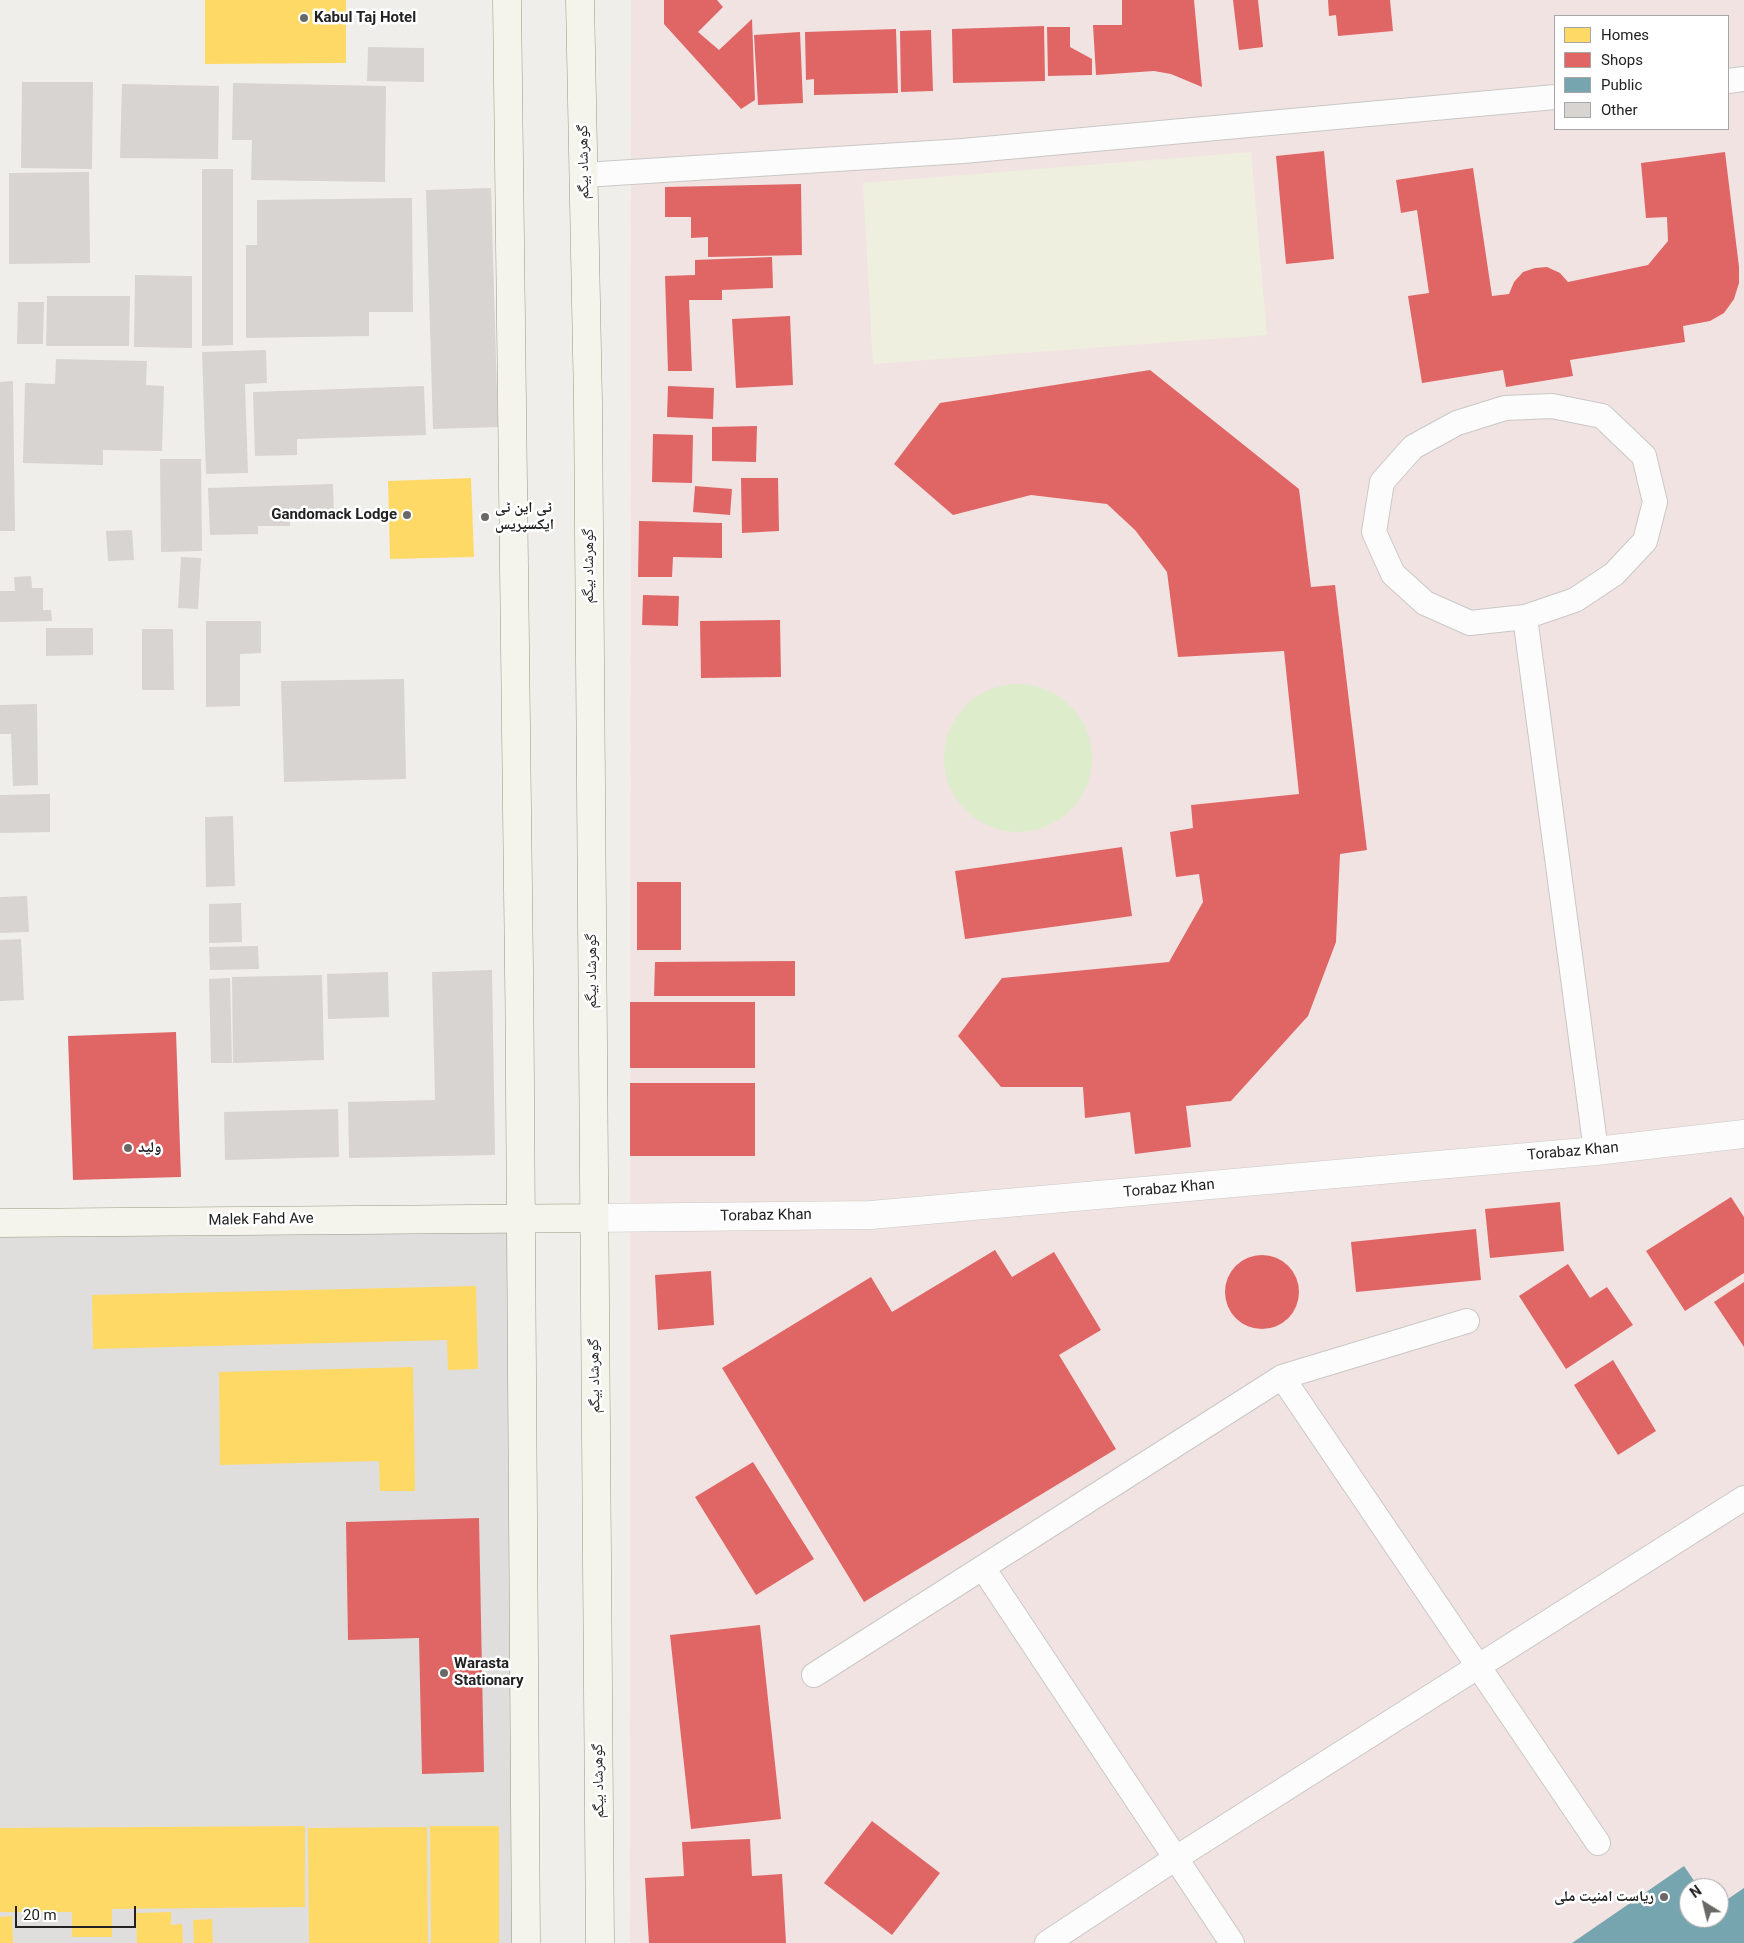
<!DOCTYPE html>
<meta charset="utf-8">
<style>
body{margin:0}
#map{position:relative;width:1744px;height:1943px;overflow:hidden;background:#f0eeeb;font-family:Roboto,sans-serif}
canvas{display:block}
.legend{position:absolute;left:1554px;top:15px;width:175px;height:115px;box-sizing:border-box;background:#fff;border:1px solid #a7a7a7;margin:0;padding:6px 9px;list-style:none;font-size:15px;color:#222}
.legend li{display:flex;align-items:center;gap:10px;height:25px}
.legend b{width:25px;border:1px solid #a7a7a7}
.north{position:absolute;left:1679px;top:1878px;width:50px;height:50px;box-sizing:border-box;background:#fff;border:1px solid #a7a7a7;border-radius:50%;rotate:324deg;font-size:14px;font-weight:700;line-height:20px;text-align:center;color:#222}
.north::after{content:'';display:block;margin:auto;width:18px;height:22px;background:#6a6968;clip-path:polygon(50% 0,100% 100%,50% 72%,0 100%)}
.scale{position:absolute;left:15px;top:1906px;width:121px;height:22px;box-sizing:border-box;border:2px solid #222;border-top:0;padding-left:6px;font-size:15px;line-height:18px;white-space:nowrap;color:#222;-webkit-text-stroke:4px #fff;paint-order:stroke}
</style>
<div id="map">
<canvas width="1744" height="1943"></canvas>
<ul class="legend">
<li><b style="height:14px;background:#ffd966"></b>Homes</li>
<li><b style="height:14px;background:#e06666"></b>Shops</li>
<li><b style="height:14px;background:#76a5af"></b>Public</li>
<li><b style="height:14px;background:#d7d4d2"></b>Other</li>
</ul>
<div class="north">N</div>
<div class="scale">20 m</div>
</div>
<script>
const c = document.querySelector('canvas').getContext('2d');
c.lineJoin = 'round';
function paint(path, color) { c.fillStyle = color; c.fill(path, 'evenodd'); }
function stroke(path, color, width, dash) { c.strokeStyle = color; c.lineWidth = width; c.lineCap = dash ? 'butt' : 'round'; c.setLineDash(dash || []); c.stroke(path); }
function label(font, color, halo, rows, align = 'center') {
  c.font = font + ' Roboto,"Noto Naskh Arabic",sans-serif'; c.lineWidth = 5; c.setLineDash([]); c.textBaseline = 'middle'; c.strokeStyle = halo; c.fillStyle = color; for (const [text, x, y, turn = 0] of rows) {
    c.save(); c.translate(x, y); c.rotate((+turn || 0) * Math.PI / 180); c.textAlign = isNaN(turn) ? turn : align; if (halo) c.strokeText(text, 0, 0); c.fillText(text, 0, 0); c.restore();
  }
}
paint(new Path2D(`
 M522 1218 526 1943H0V1223Z`), '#dfdedc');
paint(new Path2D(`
 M631 0H1744V1943H630ZM1555 16H1728V129H1555ZM1689 1888H1719V1918H1689Z`), '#f1e3e1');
paint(new Path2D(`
 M1251 152 1267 335 873 364 863 183Z`), '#efefdf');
paint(new Path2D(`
 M944 758a74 74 0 1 1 148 0a74 74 0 1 1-148 0Z`), '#ddeccb');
paint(new Path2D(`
 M205 0H346V63L205 64Z
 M471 478 474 557 390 559 388 481Z
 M476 1286 478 1369 448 1370 447 1340 93 1349 92 1295Z
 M413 1367 415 1491H380L379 1461 220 1465 219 1372Z
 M305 1826V1907L112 1909V1937H72V1912H0V1828Z
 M430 1826H499V1943H431Z
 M427 1827 428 1943H309L308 1828Z
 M171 1912V1925L182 1924 183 1943H137L136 1913Z
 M12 1916 13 1943H0V1917Z
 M212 1919 213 1943H194L193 1920Z`), '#ffd966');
paint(new Path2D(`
 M664 0H717L723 7 698 32 719 50 752 19 755 100 741 109 664 24Z
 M1122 0H1194L1202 87 1171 74 1154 71 1096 75 1093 25H1122Z
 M1233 0H1258L1263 47 1239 50Z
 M1328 0H1390L1393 31 1338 36 1336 15 1329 16Z
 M1044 26 1045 81 953 83 952 29Z
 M1047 27H1070V47L1092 59V75L1048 76Z
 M896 29 898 93 814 95V79L806 80 805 32Z
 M931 30 933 91 901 92 900 31Z
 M800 32 803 103 758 105 754 35Z
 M1324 151 1334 259 1286 264 1276 156Z
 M1725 152 1739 267V283L1734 299 1724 313 1710 321 1683 326 1685 342 1570 360 1573 376 1506 387 1503 370 1422 383 1408 296 1429 293 1417 210 1401 213 1396 180 1473 168 1492 296 1509 294 1514 282 1523 272 1535 268 1547 267 1560 273 1568 282 1648 265 1668 241 1667 217 1646 218 1641 163Z
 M801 184 802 255 708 257V237L691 238V217H665V187Z
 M772 257 773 288 722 290V300H689L692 371H668L665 276 695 275V260Z
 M790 316 793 385 736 388 732 319Z
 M1150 370 1299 489 1311 587 1335 585 1367 850 1340 854 1336 942 1308 1016 1231 1101 1186 1106 1191 1147 1135 1154 1130 1112 1085 1118 1083 1087H1001L958 1036 1002 978 1169 962 1203 902 1199 874 1176 877 1170 832 1193 828 1191 805 1299 794 1284 651 1178 657 1167 572 1135 530 1107 504 1031 495 953 515 894 464 940 403Z
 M668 386 714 388 713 419 667 417Z
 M757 426 756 462 712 461V427Z
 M653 434 693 435 692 483 652 482Z
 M741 478H778L779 531 742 533Z
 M695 486 732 489 730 515 693 512Z
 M639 521 722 523V558L673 557 672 577H638Z
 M643 595 679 596 678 626 642 625Z
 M780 620 781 677 701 678 700 621Z
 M1122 847 1132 916 965 939 955 871Z
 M637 882H681V950H637Z
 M795 961V996H654L655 962Z
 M630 1002H755V1068H630Z
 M176 1032 181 1177 73 1180 68 1036Z
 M630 1083H755V1156H630Z
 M1731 1197 1744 1217V1273L1685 1311 1646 1251Z
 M1560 1202 1564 1251 1490 1258 1485 1209Z
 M1476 1229 1481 1280 1356 1292 1351 1242Z
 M995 1250 1012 1277 1054 1252 1101 1330 1059 1355 1116 1449 864 1602 722 1368 871 1277 892 1312Z
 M1225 1292a37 37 0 1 1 74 0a37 37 0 1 1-74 0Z
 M1568 1264 1590 1298 1607 1287 1633 1325 1566 1369 1519 1296Z
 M711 1271 714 1325 658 1330 655 1275Z
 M1744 1282V1347L1714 1302Z
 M1613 1360 1656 1431 1618 1455 1574 1385Z
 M753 1462 814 1559 756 1595 695 1497Z
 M479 1518 484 1772 422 1774 419 1638 348 1640 346 1522Z
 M760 1625 781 1819 691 1829 670 1635Z
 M872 1821 940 1873 892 1935 824 1883Z
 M750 1839 752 1876 782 1874 786 1943H649L645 1878 684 1876 682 1842Z`), '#e06666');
paint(new Path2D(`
 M1684 1866 1699 1888H1689V1918H1719V1905L1744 1888V1943H1572Z`), '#76a5af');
paint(new Path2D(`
 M368 47 424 48V82L367 81Z
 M22 82H93L92 169 21 168Z
 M233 83 386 86 385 182 251 180 252 140H232Z
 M122 84 219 86 218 159 120 158Z
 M202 169H233V345L202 346Z
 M89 172 90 263 9 264V173Z
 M491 188 498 427 433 429 426 190Z
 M412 198 413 312H369V336L246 338V245H257V200Z
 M135 275 192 276V348L134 347Z
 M47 296H130L129 346H46Z
 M18 302H44L43 344H17Z
 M266 350 267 383 245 384 248 473 206 474 202 352Z
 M56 359 147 361 146 385 164 386 162 451 103 450V465L23 463 25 383 55 384Z
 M13 381 15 531H0V382Z
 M424 386 426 435 297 439V455L255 456 253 392Z
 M160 459H201L202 551 161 552Z
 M333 484 334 516 290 518V526H258V534L210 535 208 488Z
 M132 530 134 560 108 561 106 531Z
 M181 557 201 558 198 609 178 608Z
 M31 576 32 588H43V610H51L52 621 0 622V591H15L14 577Z
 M206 621H261V653L240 654V706L206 707Z
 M46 628H93V655L46 656Z
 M142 629H173L174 690H142Z
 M404 679 406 779 284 782 281 681Z
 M37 704 38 785 13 786 11 734H0V705Z
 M50 794V832L0 833V795Z
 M233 816 235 886 206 887 205 817Z
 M27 896 29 932 0 933V897Z
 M241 903 242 942 209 943V904Z
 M21 939 24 1000 0 1001V940Z
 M258 946 259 969 210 970 209 947Z
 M492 970 495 1155 349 1158 348 1102 435 1100 432 972Z
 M388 972 389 1017 328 1019 327 974Z
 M322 975 324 1060 233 1063 232 977Z
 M230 978 232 1063H211L209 979Z
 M338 1109 339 1157 225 1160 224 1112Z`), '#d7d4d2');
const service = new Path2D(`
 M1728 81 1744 79
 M584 175 963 151 1555 97
 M1525 617 1470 623 1425 603 1393 574 1374 532 1382 482 1413 447 1457 423 1505 408 1552 406 1602 416 1644 456 1655 502 1645 541 1614 574 1575 600 1525 617 1596 1151
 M1282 1377 1598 1843
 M983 1568 1232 1943
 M814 1675 1282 1377 1467 1321
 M1047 1943 1176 1858 1744 1498`);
const minor = new Path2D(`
 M593 1218 871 1215 1596 1151 1744 1134`);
const secondary = new Path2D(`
 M507 0C518 648 522 1295 526 1943
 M580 0 588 402 600 1943
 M0 1223 593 1218`);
stroke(service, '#c9c8c7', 26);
stroke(minor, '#c9c8c7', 29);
stroke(secondary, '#999a82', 29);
stroke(service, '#fdfcfc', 24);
stroke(minor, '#fdfcfc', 28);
stroke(secondary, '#f4f4ed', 28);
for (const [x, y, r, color] of [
 [304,18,5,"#6a6968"],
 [407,515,5,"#6a6968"],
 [485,517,5,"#6a6968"],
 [128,1148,5,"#6a6968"],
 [444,1673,5,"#6a6968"],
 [1664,1897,5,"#6a6968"]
]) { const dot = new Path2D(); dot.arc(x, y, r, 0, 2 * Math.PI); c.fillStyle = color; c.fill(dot); stroke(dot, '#fff', 2); }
label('bold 15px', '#222', '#fff', [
 ["Kabul Taj Hotel",314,18],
 ["ٹی این ٹی",495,508],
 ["ایکسپریس",495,525],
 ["Gandomack Lodge",397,515,"right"],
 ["ولید",138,1148],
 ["Warasta",454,1664],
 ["Stationary",454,1681],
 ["ریاست امنیت ملی",1654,1897,"right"]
], 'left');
label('15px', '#222', '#fff', [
 ["گوهرشاد بیگم",584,162,-91],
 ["گوهرشاد بیگم",589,566,-90],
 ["گوهرشاد بیگم",592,971,-90],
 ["Torabaz Khan",1573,1152,-5],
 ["Torabaz Khan",1169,1189,-5],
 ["Torabaz Khan",766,1216,-1],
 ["Malek Fahd Ave",261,1220,-1],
 ["گوهرشاد بیگم",595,1376,-91],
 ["گوهرشاد بیگم",599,1781,-91]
]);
</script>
